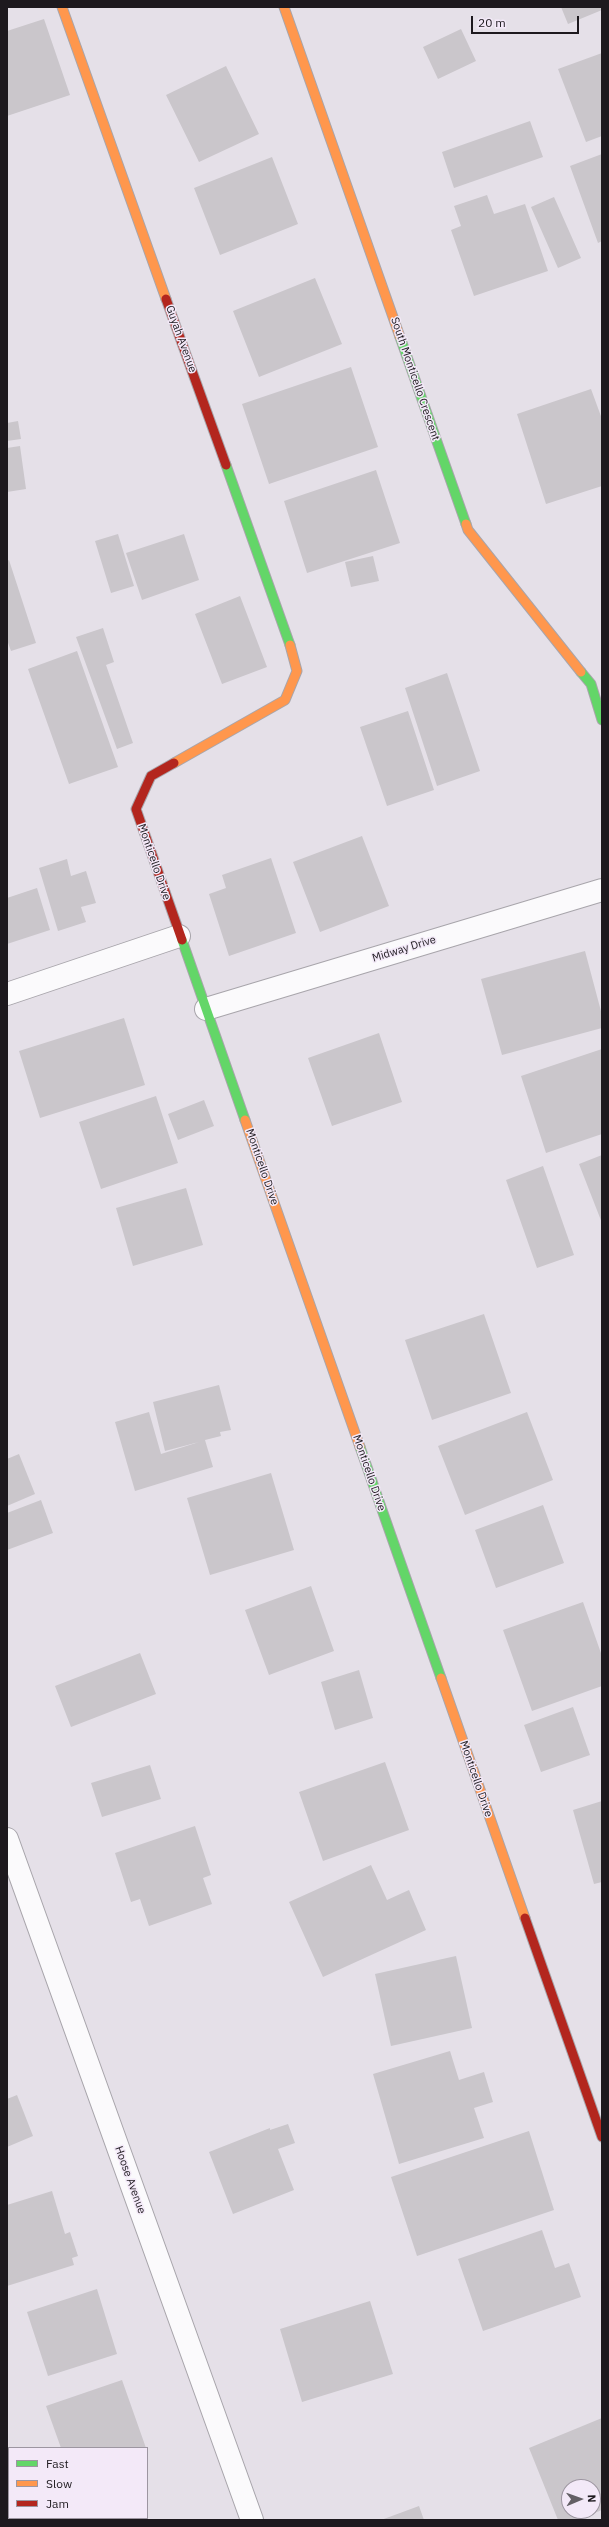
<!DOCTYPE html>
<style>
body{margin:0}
#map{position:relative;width:609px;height:2527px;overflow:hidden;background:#e5e0e8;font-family:"IBM Plex Sans",sans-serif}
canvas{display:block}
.frame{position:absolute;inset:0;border:8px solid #1d191e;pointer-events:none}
.legend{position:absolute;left:8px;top:2447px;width:140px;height:72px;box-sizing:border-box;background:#f3e9f8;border:1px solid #9d96a1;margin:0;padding:5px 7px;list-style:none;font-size:12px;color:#1d191e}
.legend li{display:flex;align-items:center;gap:8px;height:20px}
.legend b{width:20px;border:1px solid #9d96a1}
.north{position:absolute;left:561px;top:2479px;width:40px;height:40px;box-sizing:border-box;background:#f3e9f8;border:1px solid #9d96a1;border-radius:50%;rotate:88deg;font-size:11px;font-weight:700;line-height:16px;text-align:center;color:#1d191e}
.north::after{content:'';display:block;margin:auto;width:14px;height:18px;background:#635f65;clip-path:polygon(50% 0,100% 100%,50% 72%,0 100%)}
.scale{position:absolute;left:471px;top:16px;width:108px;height:18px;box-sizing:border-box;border:2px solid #1d191e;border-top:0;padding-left:5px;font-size:12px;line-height:14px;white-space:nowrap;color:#1d191e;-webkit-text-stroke:3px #f3e9f8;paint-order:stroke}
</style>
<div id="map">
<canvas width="609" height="2527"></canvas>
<div class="frame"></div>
<ul class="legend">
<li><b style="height:5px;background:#63d668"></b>Fast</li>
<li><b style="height:5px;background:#ff974d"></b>Slow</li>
<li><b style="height:5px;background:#b3261e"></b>Jam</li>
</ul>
<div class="north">N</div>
<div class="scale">20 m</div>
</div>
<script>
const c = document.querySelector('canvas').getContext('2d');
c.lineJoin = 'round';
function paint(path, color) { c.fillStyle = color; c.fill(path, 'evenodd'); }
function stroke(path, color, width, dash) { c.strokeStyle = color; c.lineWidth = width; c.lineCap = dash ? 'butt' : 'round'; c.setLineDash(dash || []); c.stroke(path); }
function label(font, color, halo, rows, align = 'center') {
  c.font = font + ' "IBM Plex Sans",sans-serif'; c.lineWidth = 3; c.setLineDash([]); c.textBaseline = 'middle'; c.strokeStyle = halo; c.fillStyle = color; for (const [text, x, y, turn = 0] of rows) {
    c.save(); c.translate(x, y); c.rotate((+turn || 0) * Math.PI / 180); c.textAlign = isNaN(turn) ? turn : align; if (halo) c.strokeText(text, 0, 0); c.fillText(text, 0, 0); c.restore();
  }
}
paint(new Path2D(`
 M561 7H602V10L568 24Z
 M44 19 70 95 7 116V31Z
 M461 29 476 61 438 79 423 47Z
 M602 53V136L586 142 558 69Z
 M226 66 259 134 199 162 166 95Z
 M530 121 543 157 454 188 442 152Z
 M602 154V241L598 243 570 166Z
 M272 157 298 224 220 255 194 188Z
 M487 195 494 214 525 204 548 271 474 296 451 230 461 226 454 206Z
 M554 197 581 258 558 268 531 207Z
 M315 278 342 344 259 377 233 311Z
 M351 367 378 447 269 484 242 404Z
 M591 389 602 419V486L546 504 517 414Z
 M18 421 21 439 7 441V423Z
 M20 446 26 489 7 492V448Z
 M376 470 400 543 307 573 284 501Z
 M118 534 134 586 111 593 95 541Z
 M184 534 199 580 142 600 126 553Z
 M373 556 379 581 351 587 345 562Z
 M9 560 36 643 11 651 7 640V561Z
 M240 596 267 667 222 684 195 614Z
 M103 628 114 662 106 665 133 743 117 749 76 637Z
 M77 651 118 767 69 784 28 669Z
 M447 673 480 771 437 786 405 688Z
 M408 711 434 790 387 806 360 727Z
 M362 836 389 906 320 932 293 862Z
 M271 858 296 933 229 956 209 894 226 888 222 875Z
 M67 859 71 876 86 871 96 903 81 907 86 922 58 931 39 868Z
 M37 888 50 930 7 944V898Z
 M585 951 602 1015V1028L502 1055 481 979Z
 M124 1018 145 1085 40 1118 19 1051Z
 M379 1033 402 1102 332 1126 308 1058Z
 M602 1049V1134L546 1153 521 1076Z
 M156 1096 178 1163 101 1189 79 1122Z
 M204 1100 214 1126 178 1140 168 1114Z
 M602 1155V1223L579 1164Z
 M543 1166 574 1255 537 1268 506 1180Z
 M186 1188 203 1245 133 1266 116 1208Z
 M484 1314 511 1393 432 1420 405 1340Z
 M219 1385 231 1430 220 1432 221 1436 205 1440 213 1467 135 1491 115 1422 149 1412 161 1454 199 1442 165 1451 153 1402Z
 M527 1412 553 1480 465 1515 438 1446Z
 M19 1454 35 1494 7 1506V1459Z
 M271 1473 294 1550 210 1575 187 1498Z
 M41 1500 53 1533 7 1550V1513Z
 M543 1505 564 1563 496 1588 475 1530Z
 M311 1586 334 1651 269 1675 245 1610Z
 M583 1602 602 1656V1686L532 1711 503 1630Z
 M140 1653 156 1694 71 1727 55 1686Z
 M359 1670 373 1718 335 1730 321 1682Z
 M573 1707 590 1755 541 1772 524 1725Z
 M385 1762 409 1830 323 1861 299 1792Z
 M150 1765 161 1799 102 1817 91 1783Z
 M602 1801V1882L594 1884 573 1810Z
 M195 1826 211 1875 203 1878 212 1904 149 1926 140 1899 131 1902 115 1853Z
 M371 1865 387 1900 409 1890 426 1930 323 1977 289 1902Z
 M456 1956 472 2028 391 2046 375 1974Z
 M450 2051 459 2080 484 2072 493 2102 474 2108 484 2138 399 2164 373 2074Z
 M17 2095 33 2136 7 2147V2099Z
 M288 2124 295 2143 278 2149 294 2190 233 2214 209 2152 270 2128V2130Z
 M529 2131 554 2210 417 2256 391 2177Z
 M52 2191 65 2234 70 2232 78 2256 72 2258 74 2265 7 2286V2205Z
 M542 2230 555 2268 569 2263 581 2297 483 2331 458 2259Z
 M97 2289 117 2354 48 2376 27 2312Z
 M370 2301 393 2374 302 2402 280 2329Z
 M122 2380 146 2448H61L46 2406Z
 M602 2418V2510L577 2520H558L529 2448ZM569 2487H593V2511H569Z
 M419 2506 424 2520H381Z`), '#cac6cb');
const street = new Path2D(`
 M7 994 179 936
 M206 1009 602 890
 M7 1839 252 2520`);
const fast = new Path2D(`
 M400 337 466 524
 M226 465 290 645
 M581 672 591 684 602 720
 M182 940 245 1120
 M360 1447 441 1678`);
const slow = new Path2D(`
 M62 7 166 299
 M284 7 400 337
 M466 524 468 530 581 672
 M174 763 285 700 297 671 290 645
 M245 1120 360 1447
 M441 1678 525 1918`);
const jam = new Path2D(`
 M166 299 226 465
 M174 763 151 776 136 809 182 940
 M525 1918 602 2137`);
stroke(street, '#a8a5ab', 24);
stroke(fast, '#a8a5ab', 11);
stroke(slow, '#a8a5ab', 11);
stroke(jam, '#a8a5ab', 11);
stroke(street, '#fbfafc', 22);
stroke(fast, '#63d668', 9);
stroke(slow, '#ff974d', 9);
stroke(jam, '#b3261e', 9);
label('11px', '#1d191e', '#f3e9f8', [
 ["Guyah Avenue",181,339,70],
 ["South Monticello Crescent",415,379,71],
 ["Monticello Drive",154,862,71],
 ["Midway Drive",404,949,-17],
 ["Monticello Drive",262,1167,71],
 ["Monticello Drive",369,1473,71],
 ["Monticello Drive",476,1779,71],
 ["Hoose Avenue",130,2180,70]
]);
</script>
